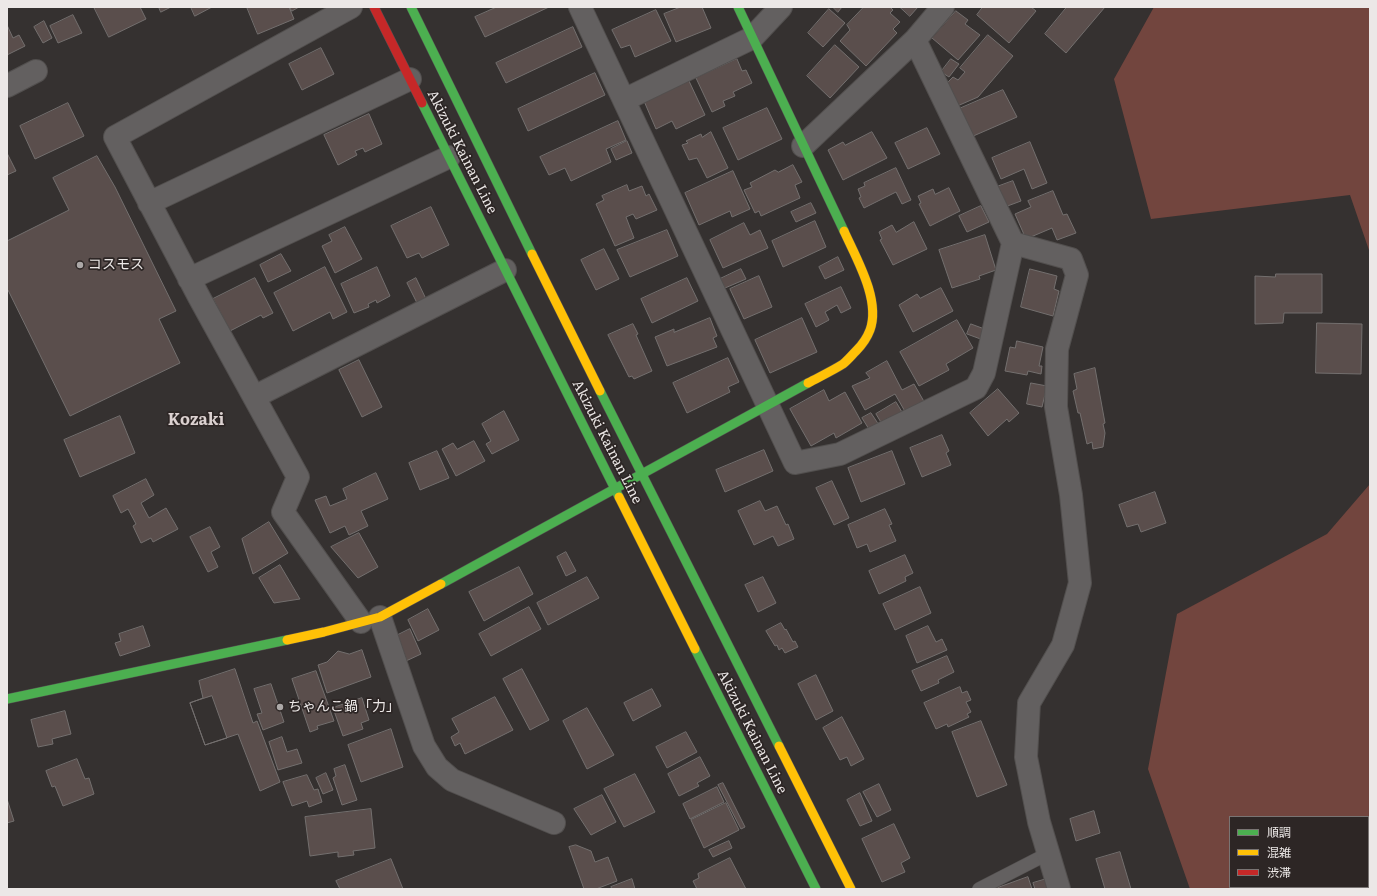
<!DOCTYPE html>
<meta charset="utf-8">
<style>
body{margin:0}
#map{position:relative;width:1377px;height:896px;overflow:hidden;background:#353130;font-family:Literata,"Noto Sans JP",serif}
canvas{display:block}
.frame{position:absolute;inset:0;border:8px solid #ece8e7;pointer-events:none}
.legend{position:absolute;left:1229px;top:816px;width:140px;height:72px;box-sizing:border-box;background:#2d2625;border:1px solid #797473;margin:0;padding:5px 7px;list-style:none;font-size:12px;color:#ece8e7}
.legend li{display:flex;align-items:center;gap:8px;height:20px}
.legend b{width:20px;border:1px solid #797473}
</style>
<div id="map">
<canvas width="1377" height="896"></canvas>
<div class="frame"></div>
<ul class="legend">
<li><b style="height:5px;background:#4caf50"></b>順調</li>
<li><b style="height:5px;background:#ffc107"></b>混雑</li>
<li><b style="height:5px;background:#c62828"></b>渋滞</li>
</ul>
</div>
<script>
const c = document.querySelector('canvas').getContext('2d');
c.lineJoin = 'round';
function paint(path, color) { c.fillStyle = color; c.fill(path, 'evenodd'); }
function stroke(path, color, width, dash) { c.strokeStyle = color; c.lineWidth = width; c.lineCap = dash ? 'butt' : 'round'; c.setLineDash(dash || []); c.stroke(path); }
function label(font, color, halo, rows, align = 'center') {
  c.font = font + ' Literata,"Noto Sans JP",serif'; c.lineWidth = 3.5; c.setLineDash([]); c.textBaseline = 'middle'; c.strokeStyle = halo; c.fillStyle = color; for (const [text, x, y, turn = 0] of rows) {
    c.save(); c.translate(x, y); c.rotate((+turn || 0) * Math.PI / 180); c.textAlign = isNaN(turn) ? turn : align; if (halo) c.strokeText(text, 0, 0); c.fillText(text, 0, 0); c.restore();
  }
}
paint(new Path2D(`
 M1154 7H1370V253L1350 195 1151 219 1114 79Z
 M1370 484V889H1190L1148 769 1177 614 1327 534ZM1230 817H1368V887H1230Z`), '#72453e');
const building = new Path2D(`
 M94 7H140L146 19 109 37Z
 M159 7H171L161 12Z
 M191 7H212L195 16Z
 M247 7H289L294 19 258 34Z
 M290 7H299L292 11Z
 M497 7H549L485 37 475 17Z
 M681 7H702L711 28 676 42 664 14Z
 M833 7H842L838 12Z
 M864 7H890L893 10 890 13 900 22 893 29 897 33 866 66 840 41 850 30 847 25Z
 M900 7H918L910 16Z
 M983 7H1031L1036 11 1009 43 977 15Z
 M1067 7H1105L1066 53 1045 34Z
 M829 9 845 23 823 47 808 33Z
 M656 10 671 41 635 57 630 45 621 48 612 30Z
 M956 11 968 20 965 24 980 35 958 60 932 38Z
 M73 15 82 33 58 43 50 26Z
 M44 21 52 38 43 43 34 27Z
 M7 25 13 38 19 35 25 46 7 55Z
 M573 27 582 47 506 83 496 63Z
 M988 35 1013 56 978 97 955 107 944 86 953 77 958 80 965 72 960 68Z
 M835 45 859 67 830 98 807 76Z
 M321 48 334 74 302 90 289 64Z
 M737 59 742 71 746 70 752 83 733 92 735 96 723 101 725 106 712 112 696 78Z
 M951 59 959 64 949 77 941 72Z
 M595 73 605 95 528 131 518 109Z
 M689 81 705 115 676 129 672 121 656 129 644 101Z
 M1003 90 1017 117 971 137 959 109Z
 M68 103 84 136 35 159 20 126Z
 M767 108 782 139 738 160 723 128Z
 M369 114 382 144 365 152 363 148 355 151 357 155 338 165 324 135Z
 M618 121 626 140 606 149 611 162 571 181 565 168 549 175 540 157Z
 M927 128 940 154 908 169 895 143Z
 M711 132 728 168 707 178 697 158 689 160 682 145 688 143 686 141 701 134 702 137Z
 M872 132 887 158 843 180 828 150 843 142 845 145Z
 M627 141 632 153 616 160 611 149Z
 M1030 142 1047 183 1032 189 1024 169 1001 179 992 158Z
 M7 153 16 171 7 175Z
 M97 156 115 187 176 311 159 319 180 363 70 416 8 290H7V241L69 210 53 178Z
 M793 165 802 182 795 185 800 198 761 216 759 211 755 213 744 190 752 187 750 183 775 170 778 172Z
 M896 168 911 200 902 204 896 192 864 208 859 198 861 197 858 189 865 186 864 183Z
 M733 171 750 209 732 217 730 211 699 225 685 193Z
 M1013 181 1021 201 1002 208 994 188Z
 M627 185 629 191 642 186 646 196 649 194 657 210 636 219 633 214 626 217 634 238 615 246 596 204 604 200 602 196Z
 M949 188 960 211 930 226 919 204 921 203 918 196 933 189 935 194Z
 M1053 191 1063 215 1067 214 1076 233 1057 240 1052 228 1026 239 1015 214 1031 207 1028 201Z
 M811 203 816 213 796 222 791 212Z
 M981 206 989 222 967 232 959 216Z
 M431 207 449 245 422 258 419 253 407 258 391 226Z
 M815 221 826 247 783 267 772 241Z
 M914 222 927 249 893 265 880 240 882 239 879 232 892 225 896 232Z
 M744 223 750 235 760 230 768 248 723 268 710 240Z
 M345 227 362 259 335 273 322 246 332 241 329 235Z
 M667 230 678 256 630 277 617 250Z
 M985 235 996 270 979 276 980 279 952 288 939 250Z
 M604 249 619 279 596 290 581 260Z
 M281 254 291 271 268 282 260 265Z
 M838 257 844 270 825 279 819 267Z
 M325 267 347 312 333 319 330 312 293 331 274 293Z
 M377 267 390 296 377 303 376 300 368 304 369 307 354 313 341 284Z
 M741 269 746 279 725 288 720 279Z
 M1030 269 1057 276 1054 289 1059 291 1053 316 1021 307Z
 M1276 274H1322V313H1284L1283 323 1255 324V276L1275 277Z
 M759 276 772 307 744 319 730 289Z
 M255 278 273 313 263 318 261 315 230 331 213 299Z
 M416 278 426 299 417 303 407 283Z
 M687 278 698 301 652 323 641 299Z
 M841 287 851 308 841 313 837 305 825 312 829 320 816 327 805 304Z
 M941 288 953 311 913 332 899 305 917 294 920 298Z
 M710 318 717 336 713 338 717 347 667 366 655 337 674 329V332Z
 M802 318 817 352 770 373 755 340Z
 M957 320 973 348 946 364 949 370 919 386 900 352Z
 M1317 323 1362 324 1361 374 1316 373Z
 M633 324 638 334 636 335 652 371 634 379 632 376 629 377 608 335Z
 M971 324 990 331 986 341 967 334Z
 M1017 341 1043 347 1039 366H1042L1041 374 1028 371 1027 375 1005 371 1010 347 1015 348Z
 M728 358 739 382 728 387 730 392 687 413 673 383Z
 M359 360 382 407 362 417 339 370Z
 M887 361 902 390 914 384 926 405 907 415 895 394 865 410 852 386 870 378 866 373Z
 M1095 368 1105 423 1103 424 1105 433 1103 447 1093 449 1092 442 1087 444 1080 413H1078L1073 391 1077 389 1074 374Z
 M1031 383 1047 386 1042 407 1027 404Z
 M998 389 1019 413 1009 422 1007 419 988 436 970 413Z
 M824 390 829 401 845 392 862 423 836 438 834 433 811 446 790 409Z
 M896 402 905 417 885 429 876 414Z
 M504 411 519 440 492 454 486 444 491 441 482 424Z
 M871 413 881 428 872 434 862 418Z
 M120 416 135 453 80 477 64 440Z
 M942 435 949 451 946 453 951 465 922 477 910 448Z
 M474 441 485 461 456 476 442 449 453 443 457 449Z
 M764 450 773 471 725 492 716 470Z
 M437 451 449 478 420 490 409 463Z
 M892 451 905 484 861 502 848 468Z
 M376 473 388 499 361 511 368 526 349 535 345 526 330 533 315 500 326 496 330 506 347 499 343 489Z
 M146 479 154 495 141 503 149 518 166 508 178 529 153 542 151 538 141 543 133 526 136 524 128 509 121 513 113 496Z
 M832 481 849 518 834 525 816 488Z
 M1155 492 1166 523 1141 532 1138 524 1127 527 1119 505Z
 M760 501 765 511 777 506 786 525 788 524 794 539 778 546 773 536 754 545 738 511Z
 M885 509 892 524 889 525 896 541 870 552 867 544 857 548 848 525Z
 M269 522 288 553 253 574 242 539Z
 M210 527 220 547 211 552 218 567 208 572 190 537Z
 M359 533 378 567 358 578 331 547Z
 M566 552 576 571 566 576 557 557Z
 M905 555 913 573 905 577 906 581 879 594 869 571Z
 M280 565 300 599 274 603 259 578Z
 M519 567 533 594 484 621 469 592Z
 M587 577 599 598 548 625 537 603Z
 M763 577 776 603 758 612 745 585Z
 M920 587 931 613 895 630 883 604Z
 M529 607 541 629 491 656 479 634Z
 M428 609 439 630 418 641 408 620Z
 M781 623 785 630 786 629 793 642 795 641 798 647 785 653 782 648 779 650 777 645 775 646 766 631Z
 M143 626 150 646 120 656 115 643 121 641 119 634Z
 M928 626 936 642 942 639 947 650 917 663 906 636Z
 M410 629 421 654 406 661 394 637Z
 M362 650 371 677 327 693 318 665 327 662 338 651 349 654Z
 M947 656 954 672 938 680 939 683 921 691 912 671Z
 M235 669 253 723 257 721 280 782 260 791 238 734 205 745 190 703 203 698 199 681Z
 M522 669 549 720 530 730 503 679Z
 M316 671 334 721 317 726 318 729 310 732 292 679Z
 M816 675 833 711 816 720 798 684Z
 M271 684 284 722 263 730 257 714 262 713 254 689Z
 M960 687 962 693 967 691 971 700 966 702 971 712 967 714 969 717 948 727 947 724 936 729 924 703Z
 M652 689 661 706 633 721 624 703Z
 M212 696 227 738 205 745 190 703Z
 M495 697 513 730 465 754 460 743 455 746 451 737 459 732 452 719Z
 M362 698 369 720 361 723 363 729 343 736 333 708Z
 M587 708 614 755 587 769 563 721Z
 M65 711 71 734 52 739 53 744 38 747 31 720Z
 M842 717 864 759 851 766 847 757 840 760 823 728Z
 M981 721 1007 785 977 797 952 732Z
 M391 729 403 767 361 782 348 745Z
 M686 732 697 752 667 768 656 747Z
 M282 737 287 752 297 749 302 763 278 770 269 742Z
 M700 757 710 776 697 783 699 786 679 796 668 774Z
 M77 759 85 779 89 778 94 794 63 806 55 786 52 787 46 771Z
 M345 765 357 800 342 805 333 778 336 776 334 769Z
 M326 773 333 790 323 794 316 778Z
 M635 774 655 812 624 827 604 789Z
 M307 775 314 790 318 789 322 802 309 807 307 801 292 806 283 782Z
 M723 783 745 827 741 829 718 785Z
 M879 784 891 810 877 817 863 792Z
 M717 787 724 802 690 819 683 804Z
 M860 793 872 821 860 826 847 800Z
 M602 795 616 822 591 835 574 809Z
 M7 799 14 821 7 823Z
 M726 803 739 830 704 848 691 820Z
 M371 809 375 848 353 851 354 855 338 857V852L310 856 305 817Z
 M1094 811 1100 833 1076 841 1070 819Z
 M894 824 910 858 901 863 905 872 882 882 862 839Z
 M729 841 732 848 713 857 709 850Z
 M576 845 591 851 595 862 608 857 617 881 596 889H584L569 847Z
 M1120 852 1131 889H1105L1096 859Z
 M730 858 746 889H697L693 881 699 878 698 874Z
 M391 859 403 889H340L336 881Z
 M1028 877 1032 889H985L998 885V887Z
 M1050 878 1054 889H1035L1033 883Z
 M632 879 635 889H612L611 887Z`);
paint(building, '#5a4e4c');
stroke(building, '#736f6e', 1);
const lane = new Path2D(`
 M979 889 1049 853`);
const street = new Path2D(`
 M351 7 115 137 199 297 298 477 283 512 361 622
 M580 7 795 463 840 454 976 388 984 373 1013 243
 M915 40 1013 243 1071 259 1077 275 1057 349 1056 407 1071 495 1080 583 1063 645 1029 703 1026 757 1039 822 1059 889
 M7 86 36 71
 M624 100 752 38 781 7
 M803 146 915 40 943 7
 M149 203 410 79
 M189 279 449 157
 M254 397 505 270
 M380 617 424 746 437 767 452 780 554 823`);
const fast = new Path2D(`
 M411 7 532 254
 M738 7 844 231
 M422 103 619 497
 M600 391 779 746
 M441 584 808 383
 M695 649 816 889
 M7 699 287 640`);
const slow = new Path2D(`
 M532 254 600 391
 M808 383C819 377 832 371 843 364 848 360 852 355 856 351 862 345 867 338 870 330 881 300 856 258 844 231
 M619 497 695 649
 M287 640 324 632 380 617 441 584
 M779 746 851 889`);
const jam = new Path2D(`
 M374 7 422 103`);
stroke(lane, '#524f4e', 14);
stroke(street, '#524f4e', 24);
stroke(fast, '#524f4e', 10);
stroke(slow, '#524f4e', 10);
stroke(jam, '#524f4e', 10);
stroke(lane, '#636060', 13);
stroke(street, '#636060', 22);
stroke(fast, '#4caf50', 9);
stroke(slow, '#ffc107', 9);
stroke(jam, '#c62828', 9);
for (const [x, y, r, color] of [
 [80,265,4,"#aca8a7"],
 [280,707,4,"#aca8a7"]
]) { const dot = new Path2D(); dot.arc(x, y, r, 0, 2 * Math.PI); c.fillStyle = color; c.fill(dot); stroke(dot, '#2d2625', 1.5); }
label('14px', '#ece8e7', '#2d2625', [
 ["Akizuki Kainan Line",462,152,63],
 ["Akizuki Kainan Line",607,442,63],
 ["Akizuki Kainan Line",752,732,63]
]);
label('14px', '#ece8e7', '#2d2625', [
 ["コスモス",88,265],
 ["ちゃんこ鍋「力」",288,707]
], 'left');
label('bold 16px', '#dbd1d0', '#2d2625', [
 ["Kozaki",196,420]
]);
</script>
